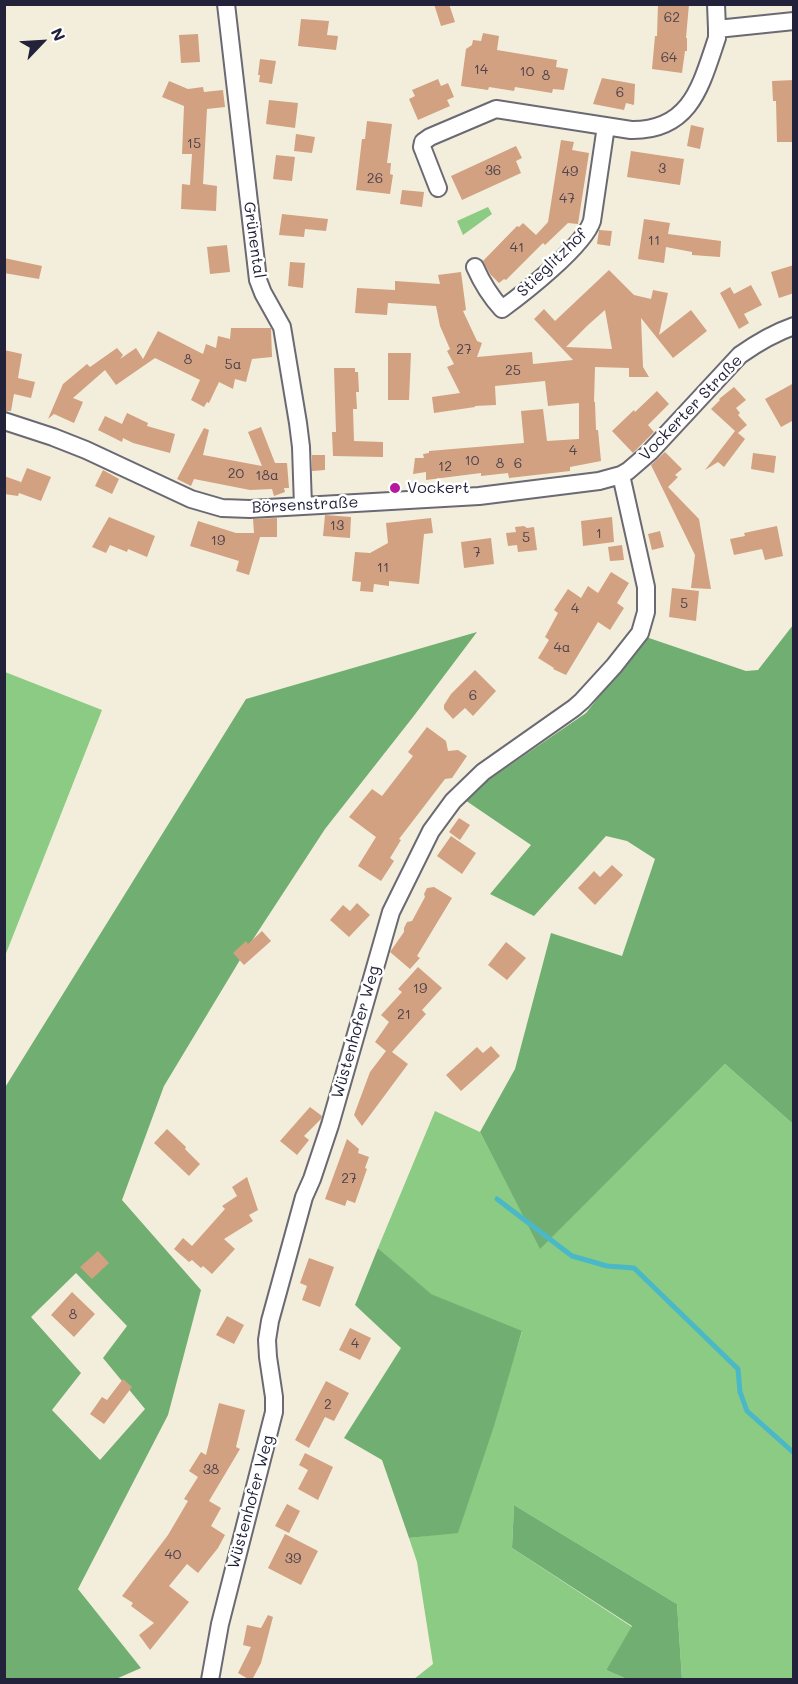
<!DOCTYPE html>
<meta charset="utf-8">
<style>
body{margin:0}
#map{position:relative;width:798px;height:1684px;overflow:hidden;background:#f3eedb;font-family:Mali,sans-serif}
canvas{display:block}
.frame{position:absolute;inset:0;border:6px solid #22223b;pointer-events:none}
.north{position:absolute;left:12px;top:12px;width:60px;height:60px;-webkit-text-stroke:4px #fff;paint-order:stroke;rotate:65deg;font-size:16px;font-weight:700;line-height:24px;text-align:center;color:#22223b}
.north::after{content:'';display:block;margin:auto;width:21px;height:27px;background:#22223b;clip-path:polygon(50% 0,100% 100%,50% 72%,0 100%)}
</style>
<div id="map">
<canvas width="798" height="1684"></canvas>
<div class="frame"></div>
<div class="north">N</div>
</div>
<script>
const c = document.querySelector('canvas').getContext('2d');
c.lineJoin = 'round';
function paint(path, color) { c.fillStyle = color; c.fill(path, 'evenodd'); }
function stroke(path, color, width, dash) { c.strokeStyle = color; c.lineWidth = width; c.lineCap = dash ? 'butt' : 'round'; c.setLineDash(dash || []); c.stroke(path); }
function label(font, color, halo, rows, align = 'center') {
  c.font = font + ' Mali,sans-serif'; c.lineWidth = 5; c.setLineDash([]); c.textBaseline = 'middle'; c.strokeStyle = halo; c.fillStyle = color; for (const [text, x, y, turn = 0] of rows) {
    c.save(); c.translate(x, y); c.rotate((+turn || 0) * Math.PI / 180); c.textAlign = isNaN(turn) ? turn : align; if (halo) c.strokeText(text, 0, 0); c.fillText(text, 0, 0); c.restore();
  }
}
paint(new Path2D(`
 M488 207 492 214 463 235 457 221Z
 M5 672 102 710 5 956Z
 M725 1064 793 1124V1679H682L677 1604 514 1505 512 1548 632 1627 606 1670 627 1679H414L433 1664 417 1562 409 1538 458 1532 522 1332 430 1294 378 1248 435 1111 480 1132 540 1248Z`), '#8bcb83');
paint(new Path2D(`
 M793 625V1124L725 1064 540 1249 480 1132 515 1069 551 933 622 956 655 859 627 841 606 836 534 916 490 894 531 845 462 798 586 713 646 637 746 671 758 670Z
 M477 632 413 717 325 829 246 950 164 1086 122 1200 201 1290 168 1415 78 1589 141 1668 116 1679H5L4 1089 246 699ZM76 1273 127 1326 103 1358 145 1409 100 1460 52 1410 81 1373 31 1317Z
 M378 1248 431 1294 522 1331 494 1426 458 1533 409 1538 382 1460 344 1438 401 1348 355 1305Z
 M514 1505 677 1604 682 1679H627L606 1670 632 1626 512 1548Z`), '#70af71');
stroke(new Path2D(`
 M497 1199 572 1256 607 1266 634 1268 738 1369 740 1392 747 1411 794 1453`), '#4bb8c7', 5);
paint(new Path2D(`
 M434 4H449L455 22 441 26Z
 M658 4H689L686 38H687V51H685L682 73 652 69 655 36H657Z
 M301 19 329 21 327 35 338 36 336 50 298 46Z
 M483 33 499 36 497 50 557 60 556 67 568 69 564 90 553 89 552 93 515 87 514 91 489 87 488 90 461 86 466 49 472 45 473 40 481 41Z
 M198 34 200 62 181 63 179 35Z
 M260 59 276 61 272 84 259 82 260 75H258Z
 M602 78 635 84 634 105 626 103 624 110 593 104Z
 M438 79 441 86 448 83 454 97 447 100 450 106 418 120 409 99 415 96 412 90Z
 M794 80V142H777L776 101H773L772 81Z
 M169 81 188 89 203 87 204 92 223 90 225 107 207 109 203 184 217 186 216 211 181 209 182 184 190 185 192 154H182L184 106 162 97Z
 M269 100 298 103 295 128 266 124Z
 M367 121 392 124 387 163H391L390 174 393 175 390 194 356 190 362 139H365Z
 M691 125 704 128 700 149 687 146Z
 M296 134 315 137 312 153 294 151Z
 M561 140 574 142 572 150 589 153 578 224 568 223 545 245 543 243 506 280 504 279 499 283 490 274 483 261 517 226 519 227 523 223 536 235 548 222Z
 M516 146 522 158 516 161 521 173 462 200 451 176Z
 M631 151 684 159 680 185 627 177Z
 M276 155 295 157 292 181 273 179Z
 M402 190 424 192 422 207 400 204Z
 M282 214 328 219 326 231 305 229 304 237 279 235Z
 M644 219 670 223 668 234 721 241 720 257 692 255V252L666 247 664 263 638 259Z
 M599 230 612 231 610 246 597 244Z
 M227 245 230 272 210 274 207 247Z
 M4 258 42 266 39 279 4 273Z
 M290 262 305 263 303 288 288 286Z
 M794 265V293L779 298 771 272Z
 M609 270 634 295 651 299 653 290 668 293 659 335 691 310 707 331 673 358 641 318 643 367 649 377H629V368L595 367 594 402H595L596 430H598L601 461 570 467V471L509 478 508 473 481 476V473L426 480V472L413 474 415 458H424L423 454 429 453V451L524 443 521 411 543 409 547 441 579 439V403L548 406 545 381 495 386 496 405 475 406V407L434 413 432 397 460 393 447 367 454 364 447 351 450 349 440 326 436 306 388 303 387 315 355 313 357 288 395 290V281L440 284 438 275 461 272 466 310 463 311 477 341 482 343 477 357 532 352 533 364 573 360 534 319 544 309 555 321ZM605 310 612 349 566 347 588 325Z
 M751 285 762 305 744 314 749 323 739 329 720 293 730 287 734 294Z
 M231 328H271L272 357 252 359 246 382 235 379 233 389 219 382 209 403 207 402 204 407 191 400 200 380 155 358 116 385 105 370 73 398 83 402 74 423 54 414 48 419 63 384 87 364 90 367 117 348 123 355 120 359 136 348 143 359 158 331 203 354 206 344 216 348 218 336 230 339Z
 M4 350 22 354 18 378 35 382 31 398 14 394 11 411H4Z
 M388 353H411L409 400H388Z
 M334 368H355V372H358L359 392H356L357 409H353L354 441 383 442V457L333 456 332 432H336Z
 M794 383V420L781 427 765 399Z
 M734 387 746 400 736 408 740 413 738 415 747 425 738 433 745 439 724 467 718 462 705 470 735 431 711 409 720 400 719 399Z
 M657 391 669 404 648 425 654 432 633 453 612 431 634 410 635 412Z
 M127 413 148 423 147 426 175 434 170 453 133 443 123 438 122 442 98 430 105 416 122 424Z
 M261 427 275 463H287L289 488H284L285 492 274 496 272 489 250 490 194 479 191 486 177 479 204 428 209 430 203 455 262 466 248 432Z
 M665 452 682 469 675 475 678 477 668 487 699 519 711 589 691 588 695 555 651 465Z
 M753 453 776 456 774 473 751 469Z
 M312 455H325V470L312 471Z
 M27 468 51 477 41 501 19 493 18 496 4 494V476L21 482 20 485Z
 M103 470 119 479 112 494 95 486Z
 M325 515 351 517 350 538 323 536Z
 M109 517 155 536 147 557 128 549 127 552 110 545 106 553 92 547Z
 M612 517 614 542 583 546 581 521Z
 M277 518V537H260L249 575 236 571 239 561 190 546 198 521 236 533H254L253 519Z
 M431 518 433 533 424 534 419 584 389 581V586L374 584 373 592 360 591 361 582 352 581 355 552 370 553 388 543 386 523Z
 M524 526 527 528 534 527 537 550 518 552 517 545 508 546 506 533 516 532 515 527Z
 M777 526 783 556 765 560 762 549 734 555 730 539 745 536 744 533Z
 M660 531 664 547 652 550 648 534Z
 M491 538 494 564 464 568 461 542Z
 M622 545 624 560 610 561 608 547Z
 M611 572 629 583 617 603 624 608 610 630 598 622 566 675 553 669 554 668 538 658 549 640 545 637 558 613 554 610 568 589 581 598 588 586 598 593Z
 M672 588 699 591 696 621 669 617Z
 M475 670 496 691 473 716 465 708 453 719 444 709V705L451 694Z
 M427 727 446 741 448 751 458 750 467 756 452 778 445 779 399 839 401 840 390 858 394 861 381 881 358 866 376 837 349 817 372 789 382 796 413 756 408 752Z
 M459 818 470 825 460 840 449 832Z
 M451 836 476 853 462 874 437 856Z
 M612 865 623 875 595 905 578 888 594 871 600 877Z
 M434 887 452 898 417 956 420 958 410 969 390 952 404 932V928L407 922 412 921 425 897 424 894 427 888Z
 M357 903 370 915 349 937 330 920 343 905 350 911Z
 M262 931 271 941 244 965 233 953 246 941 248 944Z
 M506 942 526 958 507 980 488 965Z
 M418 967 442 988 422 1010 426 1014 392 1052 408 1064 362 1126 354 1115 370 1072 386 1051 375 1042 389 1022 381 1015 402 992 398 989Z
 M491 1046 500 1056 461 1091 446 1075 477 1047 483 1053Z
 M310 1107 322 1116 321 1119 304 1136 309 1140 297 1155 280 1141Z
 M167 1129 186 1147 185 1149 200 1164 189 1176 154 1143Z
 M347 1139 359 1149 358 1153 369 1157 365 1168 367 1169 355 1203 347 1200 345 1206 325 1199Z
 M247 1177 258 1210 249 1215 253 1221 224 1239 235 1249 212 1274 203 1266 201 1268 192 1260 189 1262 174 1249 183 1238 192 1246 225 1209 222 1206 237 1196 232 1187Z
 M98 1251 109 1263 92 1279 80 1267Z
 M309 1258 334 1267 320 1307 302 1300 307 1286 300 1283Z
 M72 1292 95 1314 74 1337 51 1315Z
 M227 1316 244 1325 234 1344 216 1335Z
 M350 1328 371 1338 360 1360 339 1350Z
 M123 1379 132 1387 104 1424 90 1414 102 1397 107 1400Z
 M326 1381 349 1393 334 1421 325 1417 309 1448 295 1440Z
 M219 1403 245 1410 236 1447 240 1449 209 1501 221 1508 211 1526 225 1535 218 1548 198 1573 187 1564 169 1586 189 1602 150 1650 139 1635 154 1623 131 1606 133 1603 122 1596 168 1535 188 1501 184 1499 198 1477 189 1471 201 1452 206 1455Z
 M305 1453 333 1467 318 1500 298 1489 308 1470 299 1465Z
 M287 1504 300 1511 289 1533 275 1526Z
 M285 1534 318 1551 301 1585 268 1568Z
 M268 1615 273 1617 261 1663 252 1680H250L238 1673 251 1647 243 1645 247 1625 261 1628Z`), '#d1a181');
const minor = new Path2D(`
 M226 4 258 280 263 293 282 327 298 423 301 447 303 506
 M716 4 717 29 794 21
 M438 188 424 152 422 147 423 142 430 137 496 109 631 130C691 131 701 85 717 38V29
 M475 267C482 283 490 296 502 309 524 293 584 246 592 221L606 126
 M4 421 53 437 86 450 191 499 222 508 250 509 479 496 599 481 621 475 628 471 650 452 740 355C757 343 774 333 794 326
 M210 1680 220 1624 274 1412V1397L268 1357 267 1340 270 1321 304 1197 312 1179 330 1125 391 912 431 831 453 801 483 772 574 708 582 701 614 666 640 633 646 612V587L621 475`);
stroke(minor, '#6b6973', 20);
stroke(minor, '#fff', 16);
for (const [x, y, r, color] of [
 [395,488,6,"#b5179e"]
]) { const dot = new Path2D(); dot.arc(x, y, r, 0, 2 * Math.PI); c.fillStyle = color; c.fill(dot); stroke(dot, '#fff', 2); }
label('14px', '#4e424c', null, [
 ["62",672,18],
 ["64",669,58],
 ["14",481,70],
 ["10",527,72],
 ["8",546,76],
 ["6",620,93],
 ["15",194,144],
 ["3",662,169],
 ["36",493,171],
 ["49",570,172],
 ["26",375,179],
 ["47",567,199],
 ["11",654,241],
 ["41",517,248],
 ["27",464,350],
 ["8",188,360],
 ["5a",233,365],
 ["25",513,371],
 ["4",573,451],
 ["10",472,461],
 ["8",500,464],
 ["6",518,464],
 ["12",445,467],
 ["20",236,474],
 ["18a",267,476],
 ["13",337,526],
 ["1",599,534],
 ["5",526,538],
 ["19",218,541],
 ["7",477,553],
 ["11",383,568],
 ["5",684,604],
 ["4",575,609],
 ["4a",562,648],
 ["6",473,696],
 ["19",420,989],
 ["21",404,1015],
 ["27",349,1179],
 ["8",73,1315],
 ["4",355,1344],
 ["2",328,1405],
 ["38",211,1470],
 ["40",173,1555],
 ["39",293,1559]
]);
label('16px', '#22223b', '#fff', [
 ["Grünental",254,240,82],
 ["Stieglitzhof",552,263,-44],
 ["Vockerter Straße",691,408,-46],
 ["Börsenstraße",305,505,-3],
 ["Wüstenhofer Weg",356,1032,-74],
 ["Wüstenhofer Weg",251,1502,-75]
]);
label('16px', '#22223b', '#fff', [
 ["Vockert",407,488]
], 'left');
</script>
